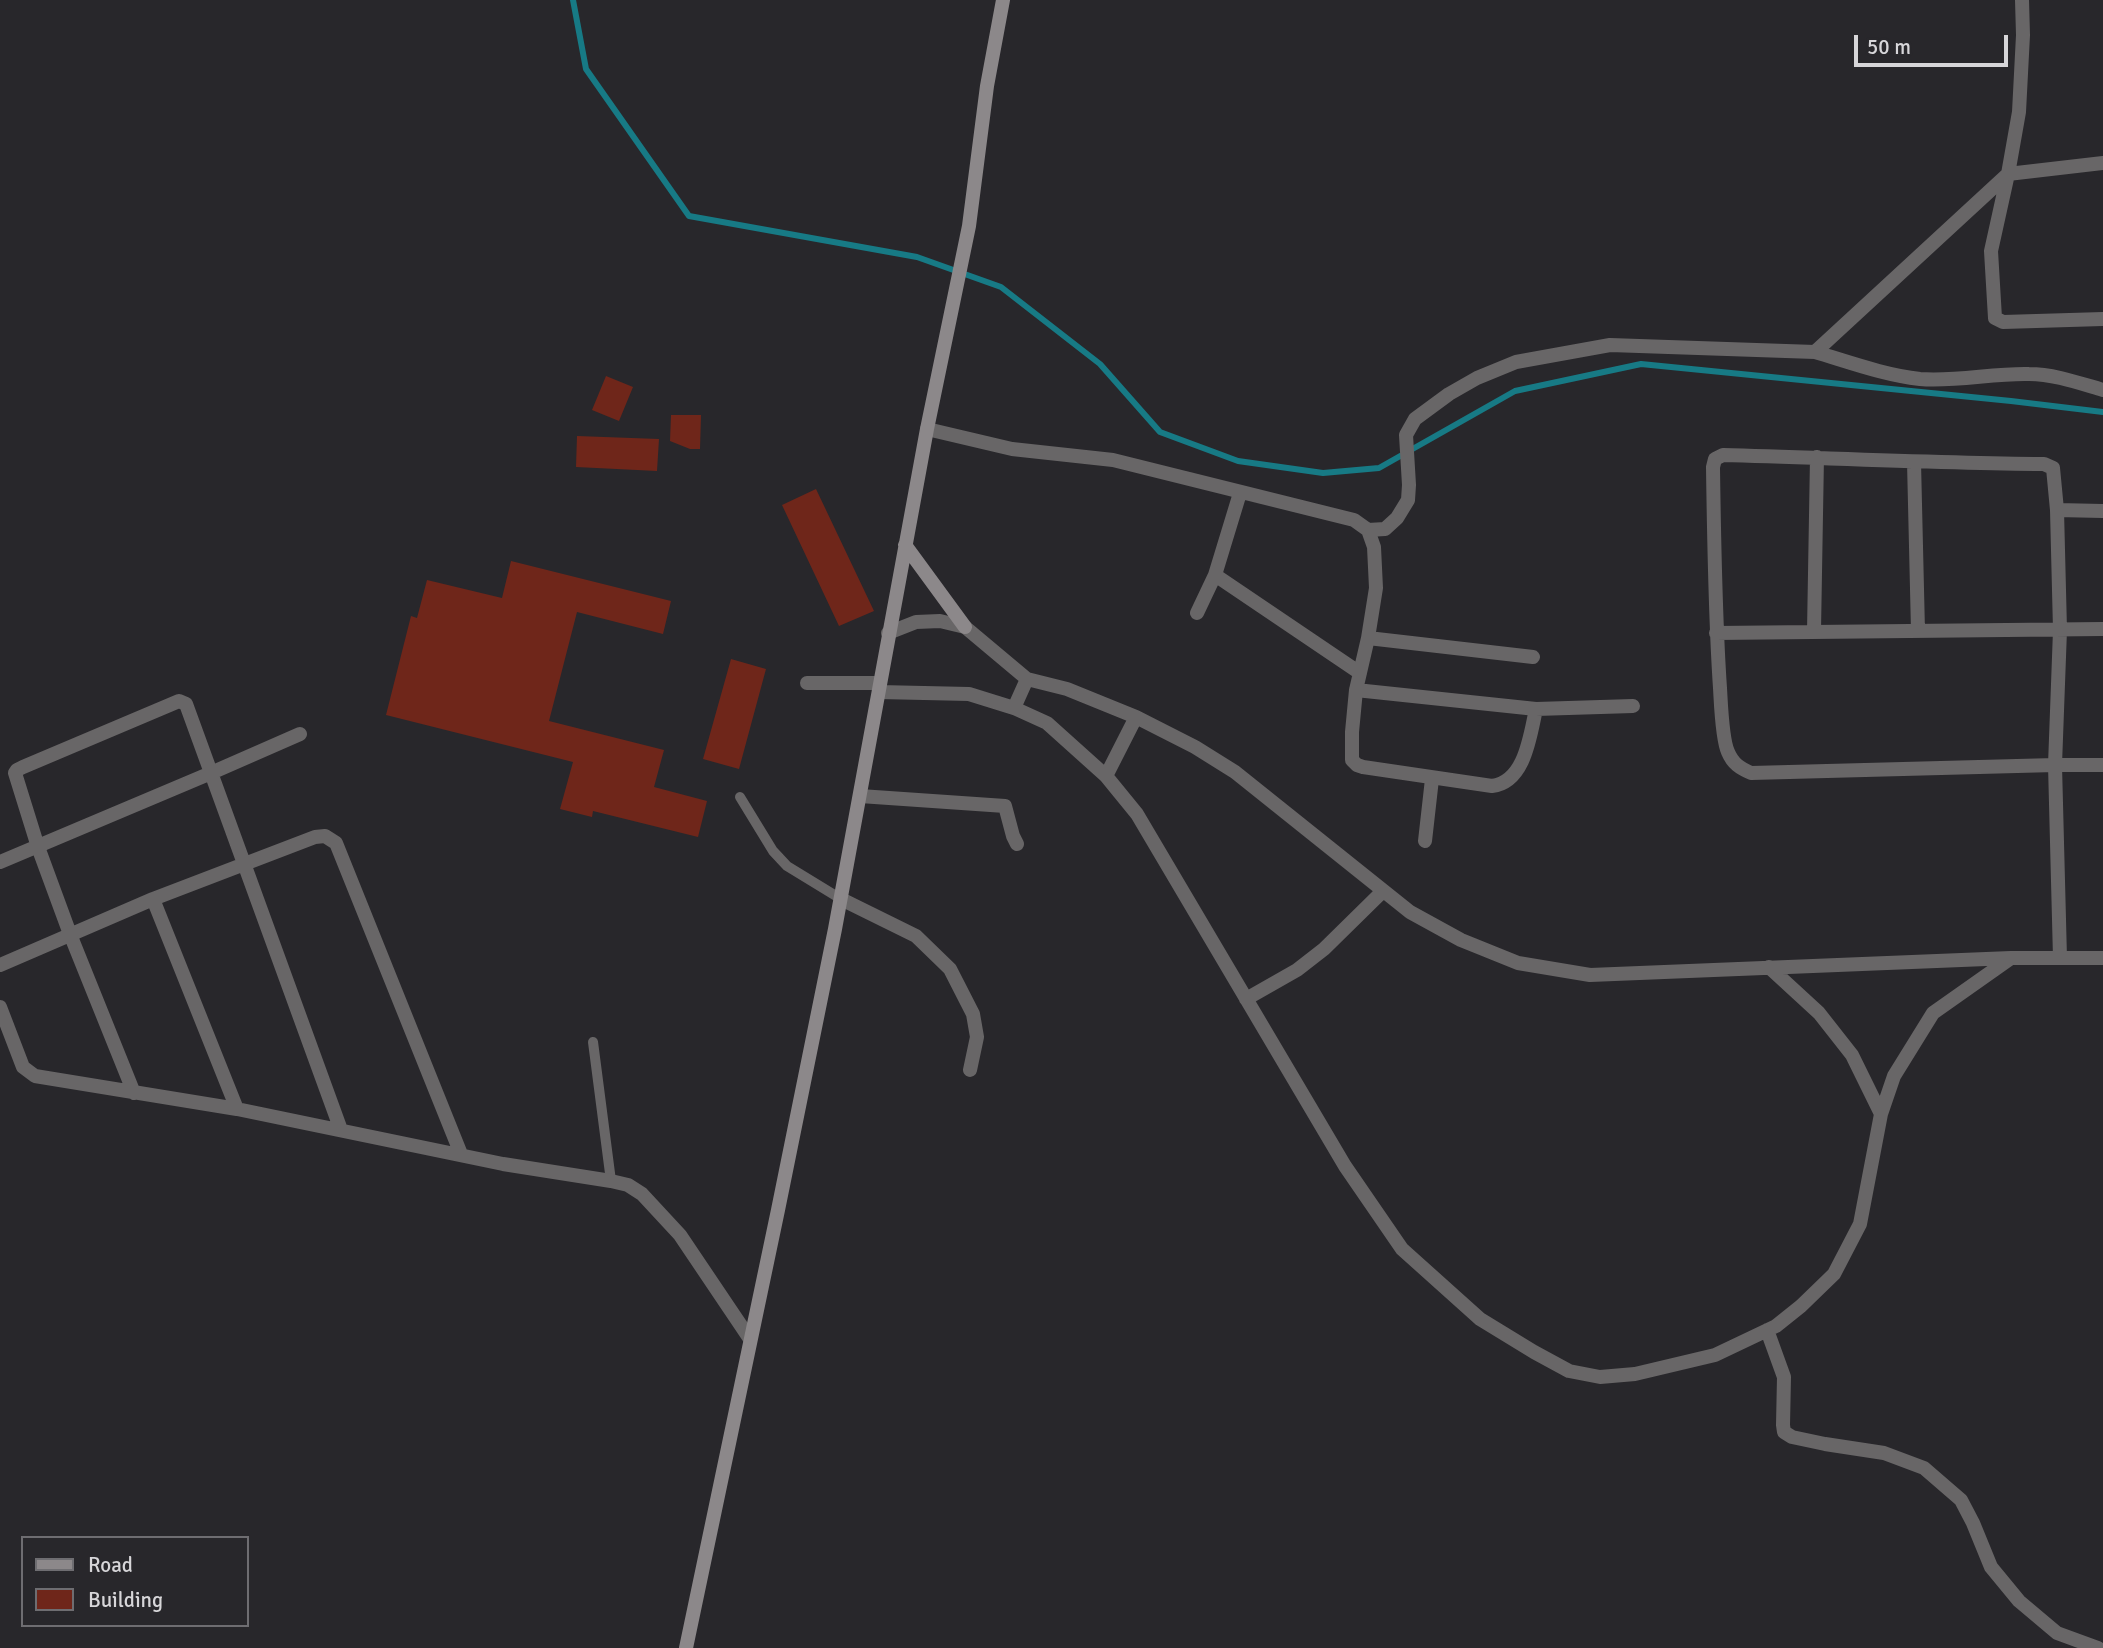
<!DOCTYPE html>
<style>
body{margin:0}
#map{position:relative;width:2103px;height:1648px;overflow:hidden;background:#28272b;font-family:Signika,sans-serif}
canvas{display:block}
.legend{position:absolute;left:21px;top:1536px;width:228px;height:91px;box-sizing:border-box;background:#28272b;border:2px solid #6e6d71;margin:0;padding:9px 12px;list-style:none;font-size:21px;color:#d7d6d9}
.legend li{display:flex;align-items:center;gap:14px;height:35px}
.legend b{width:35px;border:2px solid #6e6d71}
.scale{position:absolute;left:1854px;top:35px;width:154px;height:32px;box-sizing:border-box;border:4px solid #d7d6d9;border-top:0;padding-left:9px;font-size:21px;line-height:24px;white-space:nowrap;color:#d7d6d9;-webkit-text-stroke:5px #28272b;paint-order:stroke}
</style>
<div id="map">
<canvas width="2103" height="1648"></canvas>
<ul class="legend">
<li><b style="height:9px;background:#8c888a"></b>Road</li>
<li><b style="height:19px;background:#6f261a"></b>Building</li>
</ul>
<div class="scale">50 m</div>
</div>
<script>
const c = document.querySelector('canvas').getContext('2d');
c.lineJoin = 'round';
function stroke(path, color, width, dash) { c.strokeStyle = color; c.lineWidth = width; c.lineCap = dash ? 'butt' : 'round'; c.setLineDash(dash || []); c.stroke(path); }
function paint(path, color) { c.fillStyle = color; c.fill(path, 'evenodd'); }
stroke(new Path2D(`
 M573 0 586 69 689 216 917 257 1001 287 1100 364 1160 432 1238 461 1323 473 1379 468 1515 391 1641 364 2011 401 2103 412`), '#177a85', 6);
paint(new Path2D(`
 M606 376 633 387 619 421 592 410Z
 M671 415H701L700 449H690L670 441Z
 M577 436 659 439 657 471 576 467Z
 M816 489 874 611 839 626 782 505Z
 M511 561 671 601 663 634 577 612 549 721 664 750 654 787 707 801 698 837 593 811 592 817 560 809 573 762 386 715 411 616 417 618 427 580 502 598Z
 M731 659 766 669 739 769 703 759Z`), '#6f261a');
stroke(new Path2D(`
 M740 797 773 851 787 866 841 899
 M593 1042 611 1181`), '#686667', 10);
stroke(new Path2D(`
 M2022 0 2023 35 2019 112 2008 174 2103 163
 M1815 352C1849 362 1884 375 1920 379 1956 382 1993 373 2029 374 2054 374 2079 383 2103 390
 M927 429 1012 449 1113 460 1354 520 1368 530 1374 547 1376 588 1368 638 1356 690 1352 732V760L1357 765 1363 767 1492 786C1525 782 1530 736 1536 709L1356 690
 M1914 462 1918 631
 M1240 493 1215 575 1360 673
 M2057 510 2103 511
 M1368 530 1385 529 1397 518 1408 500 1409 485 1406 435 1415 419 1449 394 1477 378 1516 362 1610 345 1815 352 2008 174 1991 251 1995 318 2003 322 2103 319
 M1197 613 1215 575
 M1814 631 1817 457
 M888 633 916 622 940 621 965 627 1027 679 1067 689 1136 717 1195 747 1235 772 1410 912 1461 940 1518 963 1590 975 2011 958H2103
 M1716 633 2103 629
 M1368 638 1533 657
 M807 683H880
 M879 692 969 694 1014 708 1047 723 1106 776 1137 814 1345 1166 1402 1249 1480 1319 1534 1352 1569 1371 1600 1377 1635 1374 1715 1355 1776 1326 1801 1306 1834 1274 1860 1224 1881 1114 1894 1076 1933 1013 2011 958
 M1014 708 1027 679
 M1536 709 1633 706
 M1106 776 1136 717
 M860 796 1005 806 1013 836 1017 844
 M1425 841 1432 779
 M0 862 211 773 300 734
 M153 899 237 1109
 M841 899 916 936 950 969 973 1014 977 1037 970 1070
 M2060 958 2055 765 2060 630 2057 510 2053 468 2044 464C1937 463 1830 458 1723 455L1715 459 1713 467C1714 541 1715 615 1720 688 1721 704 1722 739 1728 752 1733 764 1740 768 1751 773L2055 765H2103
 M0 965 153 899 315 837 325 836 336 843 461 1154
 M1769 967 1819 1013 1852 1055 1881 1114
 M1246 999 1297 970 1324 949 1383 891
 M0 1007 23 1067 35 1076 237 1109 503 1164 611 1181 628 1185 642 1194 680 1235 750 1339
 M134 1093 70 934 38 847 15 773 17 770 23 767 179 701 186 704 341 1130
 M1767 1330 1784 1377 1783 1425 1784 1432 1792 1437 1825 1444 1884 1453 1924 1468 1961 1500 1973 1523 1991 1567 2019 1601 2057 1633 2098 1648`), '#686667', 14);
stroke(new Path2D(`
 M905 545 965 627
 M686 1648 778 1210 835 929 927 429 969 226 987 86 1003 0`), '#8c888a', 14);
</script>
